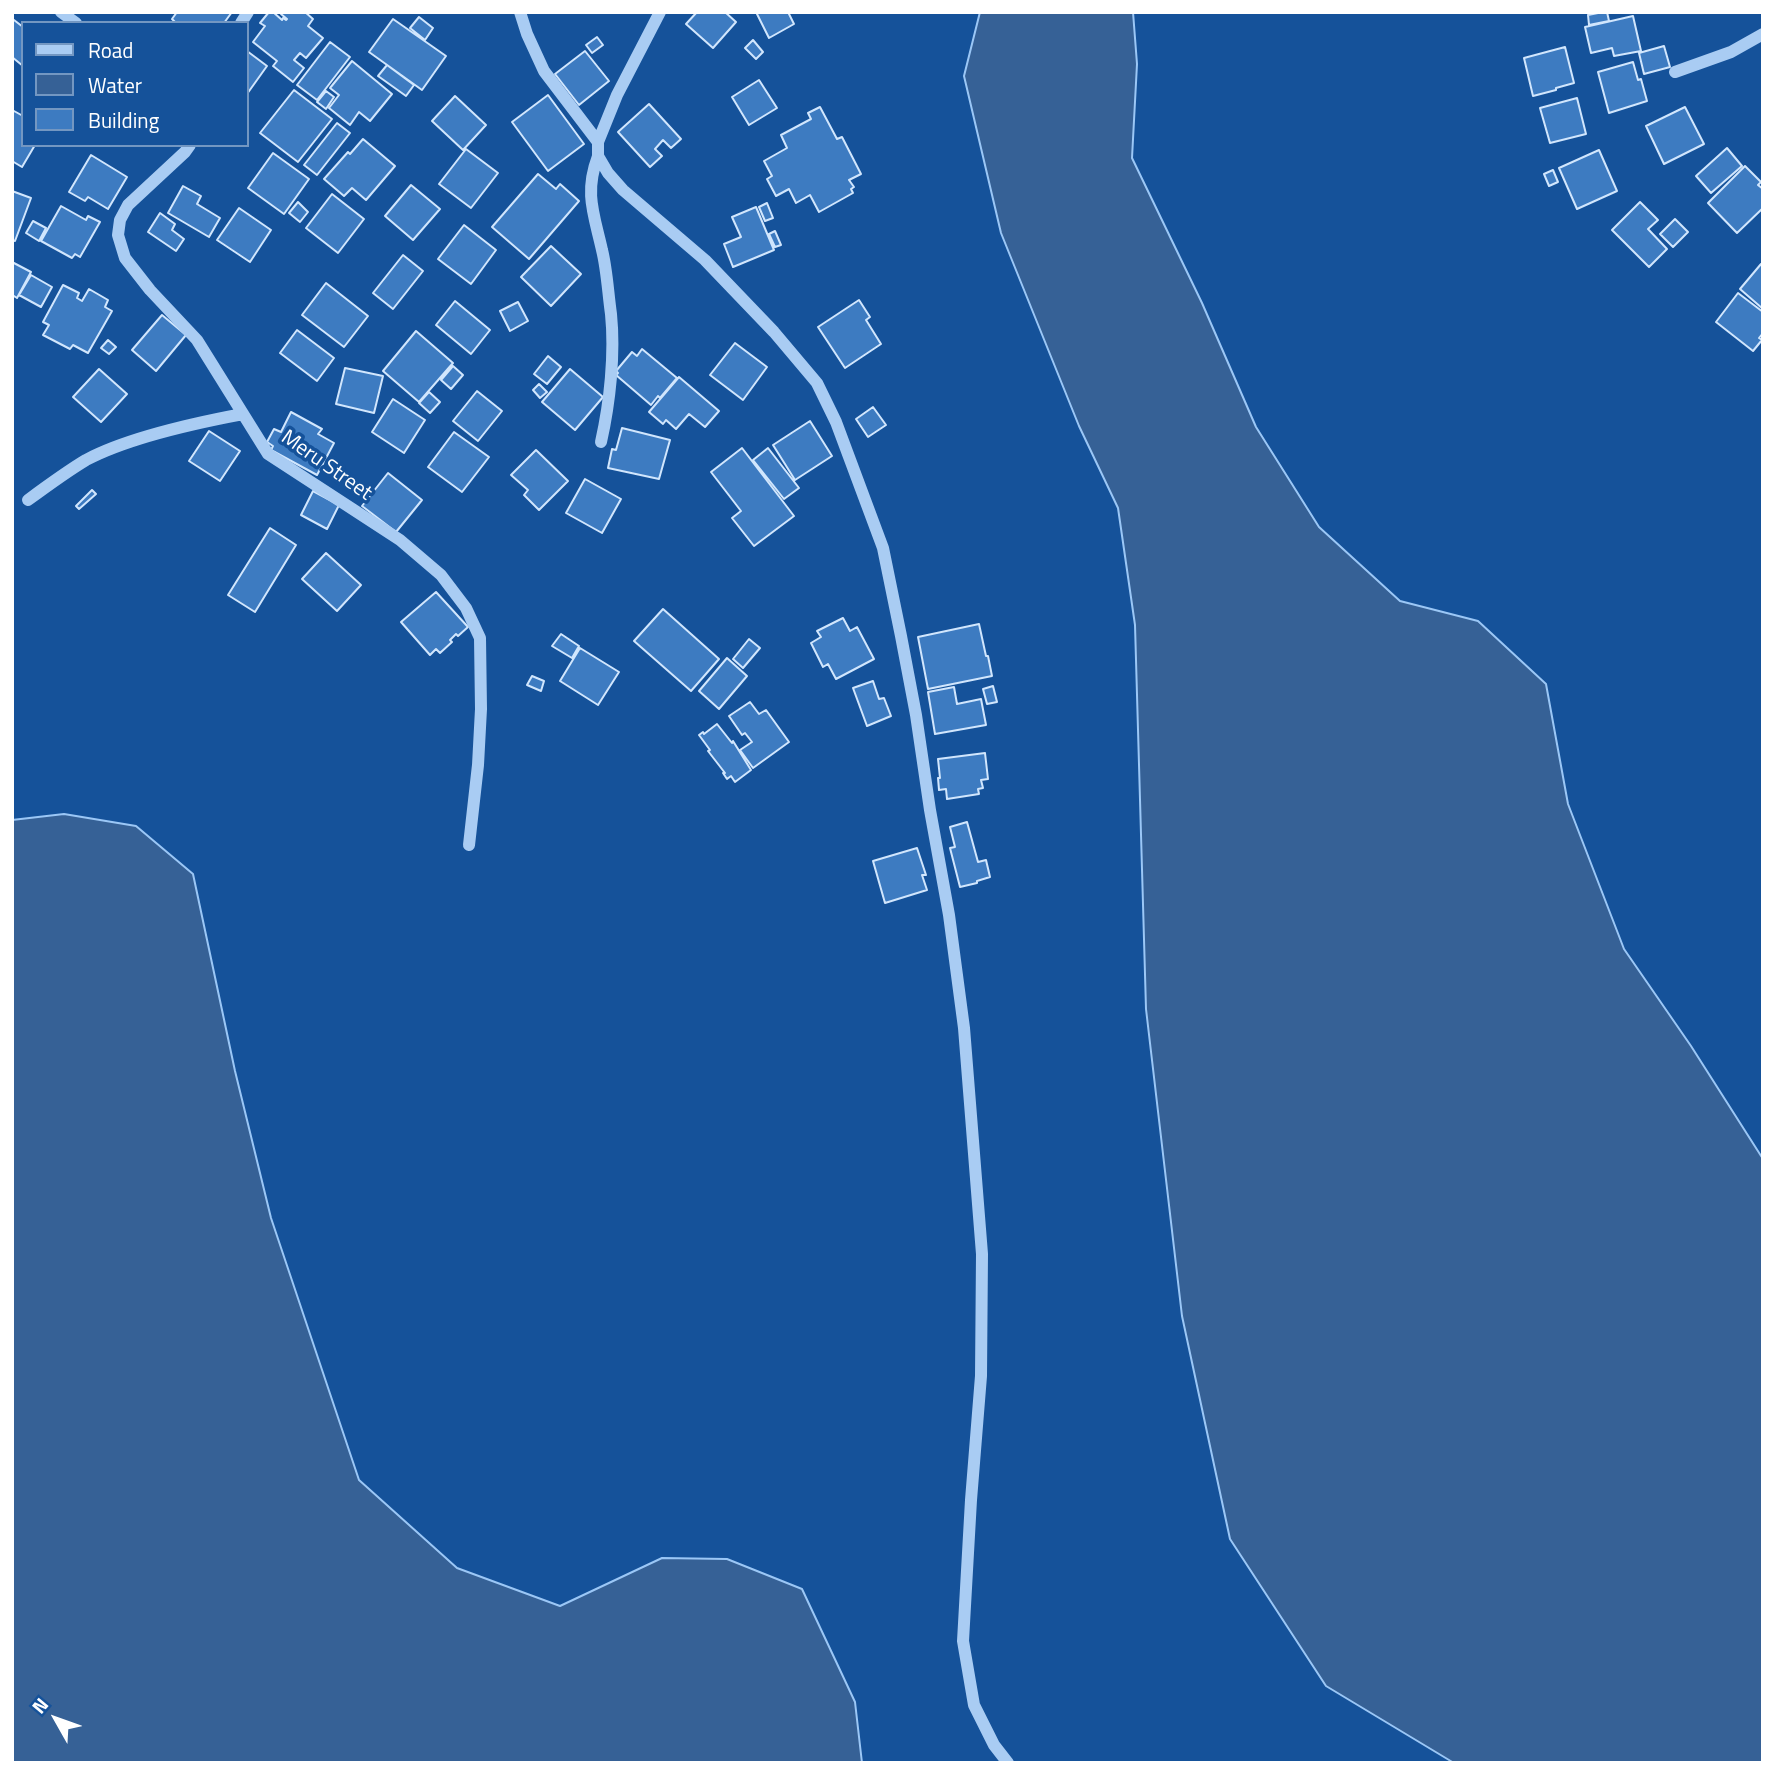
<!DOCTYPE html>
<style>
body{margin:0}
#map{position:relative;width:1775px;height:1775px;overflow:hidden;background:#15529a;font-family:"Titillium Web",sans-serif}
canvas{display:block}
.frame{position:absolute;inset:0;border:14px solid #fff;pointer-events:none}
.legend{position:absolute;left:21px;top:21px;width:228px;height:126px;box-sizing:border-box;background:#15529a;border:2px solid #7397c2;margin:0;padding:9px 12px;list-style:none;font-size:21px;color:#fff}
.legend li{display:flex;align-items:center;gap:14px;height:35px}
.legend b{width:35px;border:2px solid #7397c2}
.north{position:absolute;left:21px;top:1684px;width:70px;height:70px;-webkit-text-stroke:5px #15529a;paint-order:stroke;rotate:310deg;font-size:19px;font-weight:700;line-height:28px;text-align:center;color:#fff}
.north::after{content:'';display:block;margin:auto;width:24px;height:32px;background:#fff;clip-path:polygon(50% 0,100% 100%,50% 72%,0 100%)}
</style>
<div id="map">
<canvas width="1775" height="1775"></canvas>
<div class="frame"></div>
<ul class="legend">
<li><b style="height:9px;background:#a9ccf3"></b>Road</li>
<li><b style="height:19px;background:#366196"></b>Water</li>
<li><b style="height:19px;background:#3d7bc1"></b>Building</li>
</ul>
<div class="north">N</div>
</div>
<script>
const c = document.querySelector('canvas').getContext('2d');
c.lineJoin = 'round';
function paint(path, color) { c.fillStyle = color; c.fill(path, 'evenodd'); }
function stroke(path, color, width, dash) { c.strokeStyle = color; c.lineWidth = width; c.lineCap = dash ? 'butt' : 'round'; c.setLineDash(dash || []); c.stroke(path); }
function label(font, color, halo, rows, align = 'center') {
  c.font = font + ' "Titillium Web",sans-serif'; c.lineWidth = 7; c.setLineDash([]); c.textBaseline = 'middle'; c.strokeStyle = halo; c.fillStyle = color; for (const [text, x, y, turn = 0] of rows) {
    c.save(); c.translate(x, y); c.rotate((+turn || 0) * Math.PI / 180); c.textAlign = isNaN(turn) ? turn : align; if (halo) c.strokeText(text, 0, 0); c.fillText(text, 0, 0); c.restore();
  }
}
const water = new Path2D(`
 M980 12H1133L1137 64 1132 158 1202 303 1256 427 1319 527 1400 601 1478 621 1546 684 1568 804 1624 949 1691 1046 1763 1159V1763H1454L1326 1686 1230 1539 1182 1316 1146 1009 1135 625 1118 508 1079 426 1001 233 964 76Z
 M64 814 136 826 193 874 235 1071 271 1218 359 1480 457 1568 560 1606 662 1558 727 1559 802 1589 855 1702 862 1763H12V820Z`);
paint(water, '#366196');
stroke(water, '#9bc7f6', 2);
const building = new Path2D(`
 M177 12H232L224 23H176L172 19Z
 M269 12H273L282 20 283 18 286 20 287 19 281 14 283 12H305L313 19 308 26 323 38 306 58 300 53 294 60 304 68 293 82 273 66 277 61 253 42 265 26 260 23Z
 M697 12H725L736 22 713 48 686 24Z
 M756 12H788L794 24 769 38Z
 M1603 12H1607L1609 21 1589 25 1588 15Z
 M1633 16 1641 51 1614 56 1612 48 1591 53 1585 27Z
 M419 17 433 28 425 40 410 28Z
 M393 19 446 56 422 90 369 52Z
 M14 20 23 27V66L12 57V22Z
 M597 37 603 45 592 53 586 45Z
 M753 40 763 52 756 59 745 48Z
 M330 42 350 57 317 100 297 85Z
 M1664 46 1670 67 1644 74 1639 53Z
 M1565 47 1574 83 1556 88V90L1533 96 1524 58Z
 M247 51 267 66 247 94Z
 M585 51 609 81 579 105 555 74Z
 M352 61 392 94 370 121 359 112 350 125 329 108 339 95 330 88Z
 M1633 62 1638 80 1641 79 1647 101 1609 113 1598 72Z
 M387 65 414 85 406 96 378 76Z
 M759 80 777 108 749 125 732 97Z
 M294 90 332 119 298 162 260 133Z
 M326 91 334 97 326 109 317 102Z
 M548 95 584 144 548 171 512 122Z
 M455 96 486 125 463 150 432 121Z
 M1577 98 1586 134 1550 143 1540 108Z
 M649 104 681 139 671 148 663 140 655 149 662 156 650 167 618 132Z
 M820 107 837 139 842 137 861 174 849 180 854 187 851 189 853 193 819 212 810 195 796 203 789 189 776 196 767 179 772 176 764 161 787 148 781 135 811 119 808 113Z
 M1685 107 1704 144 1664 164 1646 126Z
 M14 111 23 116V145H35L22 167 12 161V113Z
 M337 123 350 133 317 175 304 165Z
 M363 139 395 166 366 200 352 188 344 196 324 179 348 152 350 154Z
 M1727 148 1742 166 1711 193 1696 176Z
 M466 149 498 173 471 208 439 184Z
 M1599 150 1617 191 1577 209 1559 168Z
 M273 153 309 179 284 214 248 188Z
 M91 155 127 177 108 209 88 197 85 201 69 192Z
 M1745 166 1761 182 1758 185 1763 189V208L1737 233 1708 203Z
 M1553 170 1558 182 1549 186 1544 174Z
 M538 174 556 189 560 184 579 201 529 259 492 227Z
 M411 185 440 209 413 240 385 216Z
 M183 186 201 196 197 204 220 218 209 237 168 213Z
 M12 191 31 198 15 241 12 240Z
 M332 194 364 219 338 253 306 228Z
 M298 202 308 212 300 222 289 213Z
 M1640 202 1658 220 1648 229 1667 249 1649 267 1612 230Z
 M767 203 773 218 765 221 759 207Z
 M61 206 86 220 88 216 100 222 80 257 75 254 72 258 41 241Z
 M756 207 774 250 733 267 724 244 741 237 732 217Z
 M239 208 271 230 250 262 217 240Z
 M160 213 175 224 172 230 184 239 176 251 148 232Z
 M1675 219 1688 232 1673 247 1660 234Z
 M33 221 46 228 39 241 26 233Z
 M464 225 496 250 471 284 438 259Z
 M775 231 781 245 775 247 769 234Z
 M551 246 581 274 551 306 521 277Z
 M403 255 423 271 393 309 373 293Z
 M12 262 31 272 17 298 14 296 12 298Z
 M1761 264 1763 266V309L1740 289Z
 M31 275 52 287 41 307 19 295Z
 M326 283 368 316 344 347 302 315Z
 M63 285 79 293 77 298 82 301 89 289 108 300 105 307 112 311 88 353 73 345 70 349 43 335 49 325 43 322Z
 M1738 293 1763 312V333L1759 338 1762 340 1753 351 1716 322Z
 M859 300 870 317 866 320 881 344 845 368 818 327Z
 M455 301 490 330 471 354 436 325Z
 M518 302 528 321 510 331 500 311Z
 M162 315 186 335 156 371 132 350Z
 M297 330 334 358 317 381 280 353Z
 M416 331 453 363 419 402 383 371Z
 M108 340 116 347 109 354 101 348Z
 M735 343 767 367 743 400 710 375Z
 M642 349 677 378 660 398 658 396 651 405 616 375 618 373 616 371 632 352 637 356Z
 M548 356 561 367 547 384 534 374Z
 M453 366 463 375 451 389 441 380Z
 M345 368 383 376 374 413 336 404Z
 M99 369 127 394 101 422 73 397Z
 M570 369 603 397 575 430 542 402Z
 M679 377 719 411 705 427 689 414 676 429 666 420 663 424 649 412Z
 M539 384 547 392 540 398 533 390Z
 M477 391 502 411 478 441 453 421Z
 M429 392 440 402 430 413 419 403Z
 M393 399 425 420 404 453 372 432Z
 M873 407 886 425 868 437 856 419Z
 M291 412 322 429 318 434 334 443 317 475 271 450 273 446 267 442 274 429 281 432Z
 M810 421 832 456 795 480 773 445Z
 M622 428 670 440 659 479 608 468 612 449 616 450Z
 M209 431 240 451 220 481 189 461Z
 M454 432 489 457 462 492 428 467Z
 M742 448 794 516 754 546 732 518 741 511 711 472Z
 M768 448 799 488 784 499 753 460Z
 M536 450 568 481 539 510 524 495 528 490 511 475Z
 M388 473 422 500 396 532 362 506Z
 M585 479 621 499 602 533 566 513Z
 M92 490 96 494 79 509 76 506Z
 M313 491 339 505 327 529 301 515Z
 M270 528 296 545 255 612 228 595Z
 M326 553 361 585 337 611 302 579Z
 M436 592 468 627 458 636 456 634 450 640 452 642 440 653 436 649 430 655 401 622Z
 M663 609 719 659 691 691 634 641Z
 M843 618 850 631 857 627 874 659 836 679 828 664 823 667 811 643 821 637 817 631Z
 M979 624 986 656H988L992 676 928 689 918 637Z
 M561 634 579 646 572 658 552 646Z
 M749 639 760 648 743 668 733 659Z
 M580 648 619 672 598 705 560 681Z
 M727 658 747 676 719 709 699 691Z
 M532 676 544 681 541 691 527 685Z
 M873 681 879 699 884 698 891 716 867 726 853 688Z
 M993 686 997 702 987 704 983 689Z
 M954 687 957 704 981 699 986 725 935 734 928 692Z
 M750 702 759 714 766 710 789 742 753 768 740 750 752 742 745 733 742 735 729 716Z
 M717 724 732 743 733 741 751 770 735 782 731 776 727 779 723 773H725L708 751 710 750 699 735 703 732 704 734Z
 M985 753 988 779 981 780 983 788 978 789 979 794 947 799 946 789 939 790 938 778H940L938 759Z
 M967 822 978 862 986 860 990 877 977 881V883L960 887 950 848 955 847 950 827Z
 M917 848 926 875H922L927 890 885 903 873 861Z`);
paint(building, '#3d7bc1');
stroke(building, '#d1e6fd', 2);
stroke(new Path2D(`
 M61 12 76 23
 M520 12 527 34 544 71 598 142
 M660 12 617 95 598 142V156L608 173 623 190 705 260 774 332 817 383 836 422 883 548 901 636 916 715 930 810 949 915 964 1028 982 1254 981 1376 971 1500 963 1641 974 1705 994 1745 1008 1763
 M241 23 248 12
 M1675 72 1731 52 1763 34
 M190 145 185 152 128 205 120 220 118 235 125 258 150 290 197 340 268 454 400 540 441 575 466 608 480 638 481 709 478 765 469 845
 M598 156C584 193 594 214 602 250 607 270 608 293 611 314 615 354 610 402 601 442
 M28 500C47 486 66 472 86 460 129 437 195 423 243 414`), '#a9ccf3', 12);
label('21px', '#fff', '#15529a', [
 ["Meru Street",326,466,35]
]);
</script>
